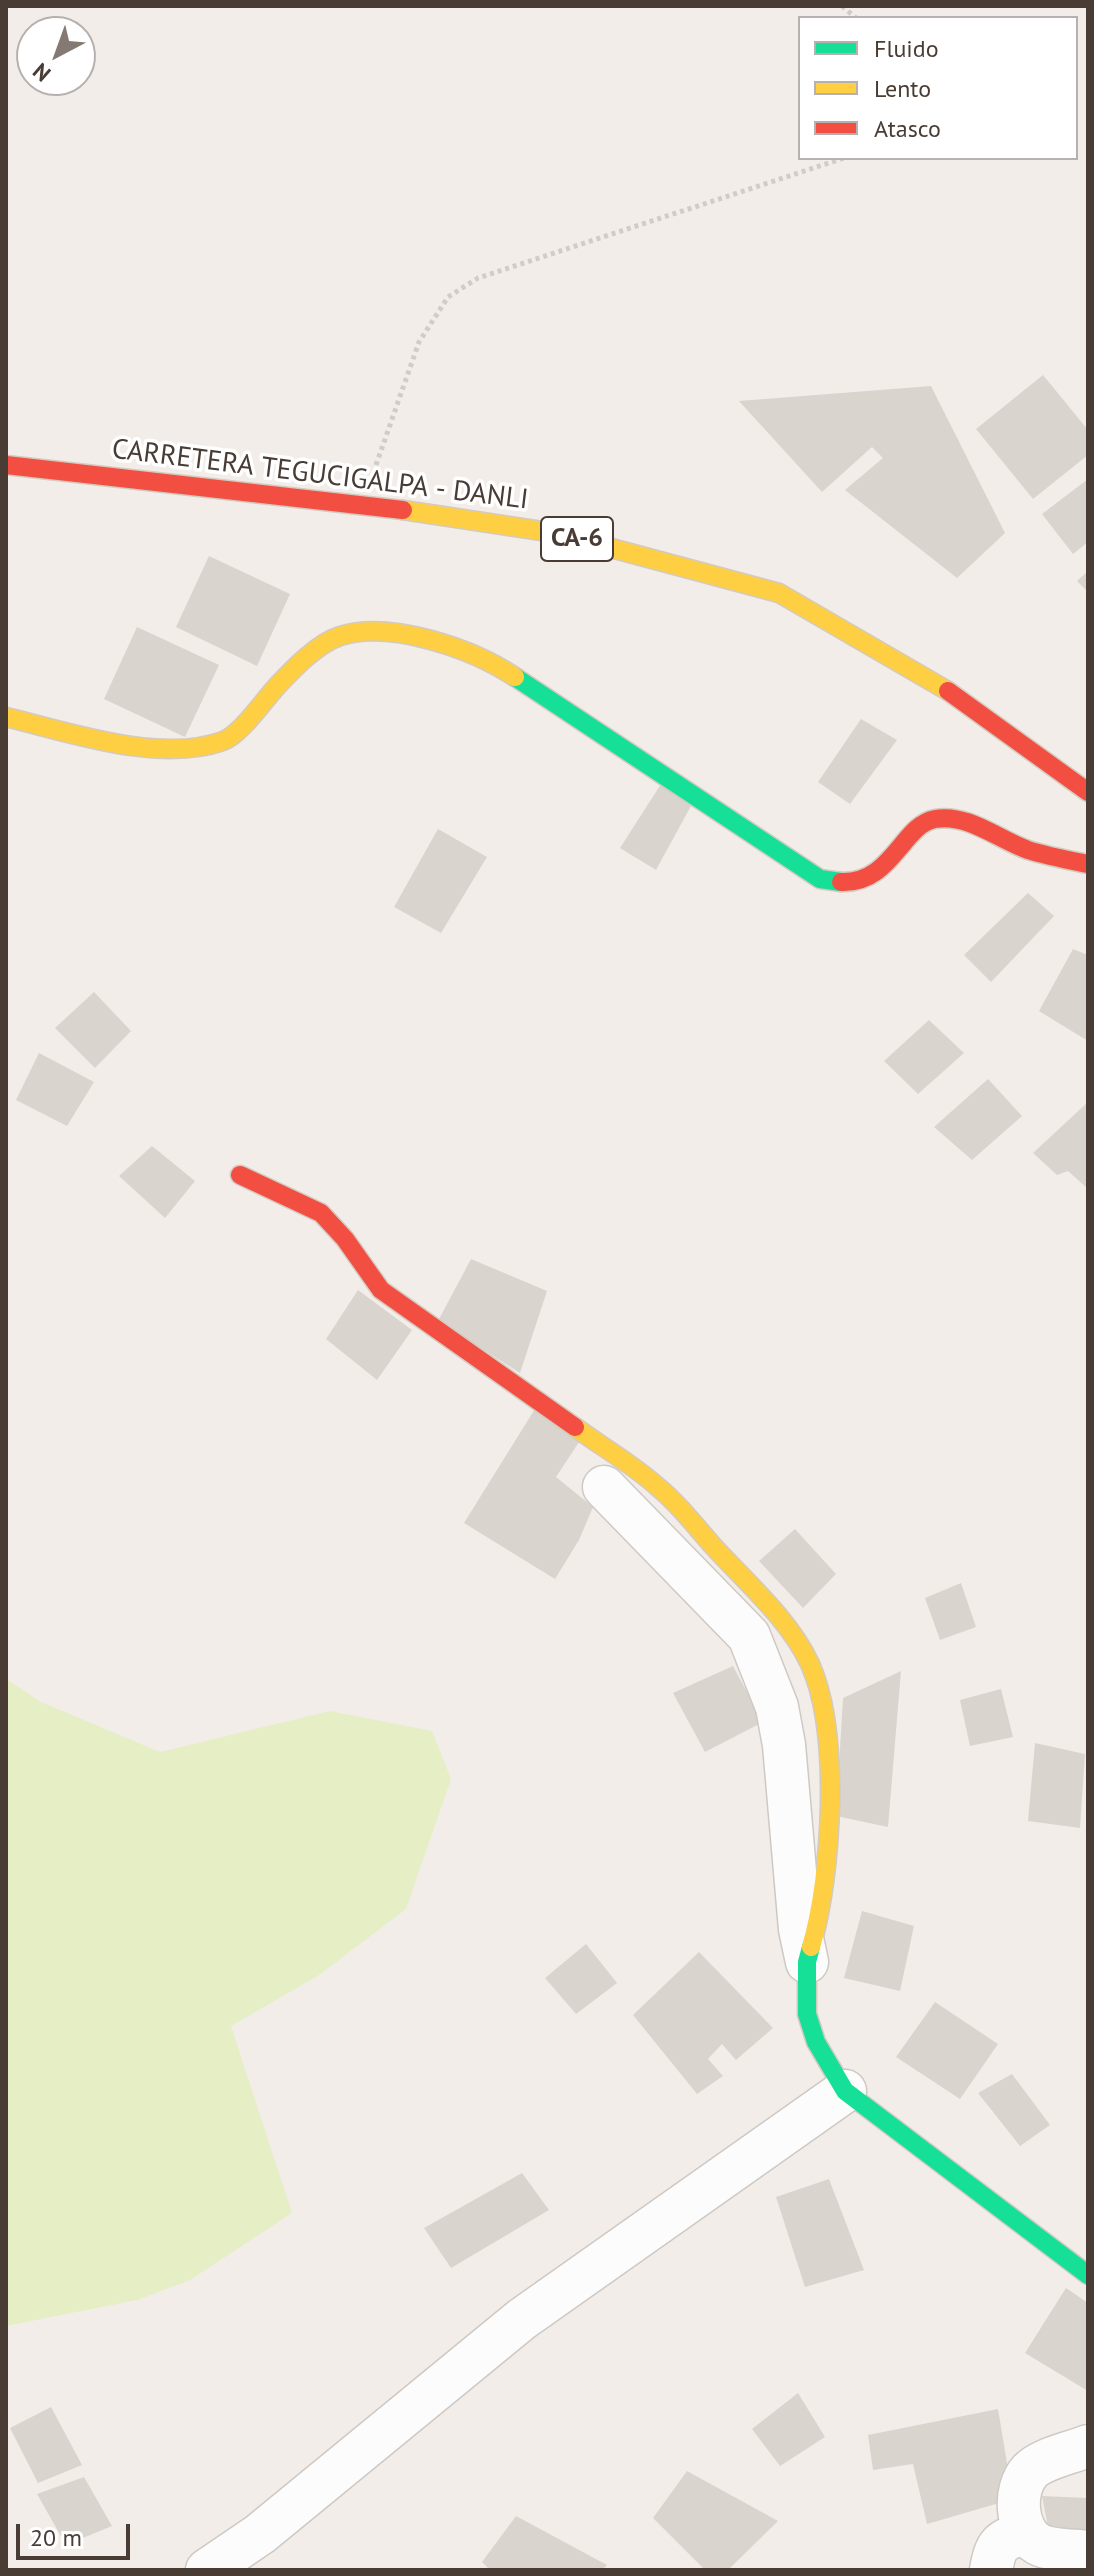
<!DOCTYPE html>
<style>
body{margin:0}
#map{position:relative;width:1094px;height:2576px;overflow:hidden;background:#f2ede8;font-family:"PT Sans",sans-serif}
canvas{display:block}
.frame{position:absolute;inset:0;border:8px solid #483c34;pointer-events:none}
.legend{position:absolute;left:798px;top:16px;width:280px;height:144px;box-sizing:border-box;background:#fff;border:2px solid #b6b1ae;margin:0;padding:10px 14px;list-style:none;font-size:24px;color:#483c34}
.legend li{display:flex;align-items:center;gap:16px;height:40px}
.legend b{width:40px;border:2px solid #b6b1ae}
.north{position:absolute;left:16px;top:16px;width:80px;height:80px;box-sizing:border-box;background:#fff;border:2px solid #b6b1ae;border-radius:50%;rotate:221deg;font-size:22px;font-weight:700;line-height:32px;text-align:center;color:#483c34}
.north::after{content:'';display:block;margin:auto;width:28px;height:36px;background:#847a73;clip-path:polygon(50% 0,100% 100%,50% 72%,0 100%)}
.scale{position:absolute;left:16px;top:2524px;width:114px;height:36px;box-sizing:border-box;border:4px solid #483c34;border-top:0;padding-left:10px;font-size:24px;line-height:28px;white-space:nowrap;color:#483c34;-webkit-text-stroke:6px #fff;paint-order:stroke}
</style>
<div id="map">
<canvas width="1094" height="2576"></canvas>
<div class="frame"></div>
<ul class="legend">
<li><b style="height:10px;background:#16e098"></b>Fluido</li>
<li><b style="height:10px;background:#ffcf43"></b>Lento</li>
<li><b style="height:10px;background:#f24e42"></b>Atasco</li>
</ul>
<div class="north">N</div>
<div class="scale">20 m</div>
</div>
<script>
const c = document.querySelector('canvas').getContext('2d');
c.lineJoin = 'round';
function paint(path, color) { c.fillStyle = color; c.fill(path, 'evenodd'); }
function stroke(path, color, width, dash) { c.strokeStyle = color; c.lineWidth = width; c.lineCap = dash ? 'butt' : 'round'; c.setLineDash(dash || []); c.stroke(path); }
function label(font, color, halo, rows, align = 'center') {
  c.font = font + ' "PT Sans",sans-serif'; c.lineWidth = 7; c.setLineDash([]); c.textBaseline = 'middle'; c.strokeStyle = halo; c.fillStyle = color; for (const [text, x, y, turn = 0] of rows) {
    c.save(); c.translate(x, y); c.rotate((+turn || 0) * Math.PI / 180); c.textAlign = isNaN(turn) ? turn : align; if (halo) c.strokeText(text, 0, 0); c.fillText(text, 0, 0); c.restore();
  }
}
paint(new Path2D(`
 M6 1679 41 1702 160 1752 330 1711 432 1731 451 1779 406 1909 319 1975 231 2026 292 2213 190 2280 137 2300 6 2326Z`), '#e6eec5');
paint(new Path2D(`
 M1043 375 1088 430V455L1033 499 976 429Z
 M931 386 1005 533 957 578 845 490 883 458 872 447 822 492 739 401Z
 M1088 479V542L1073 554 1042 514Z
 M209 556 290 594 257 666 176 627Z
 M1088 571V592L1077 581Z
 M137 627 219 665 185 737 104 699Z
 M861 719 897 740 850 804 818 782Z
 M661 784 692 804 656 870 620 848Z
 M438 829 487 857 441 933 394 907Z
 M1028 893 1054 916 991 982 964 955Z
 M1073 949 1088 955V1041L1039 1011Z
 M94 992 131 1031 95 1068 55 1028Z
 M929 1020 964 1053 918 1094 884 1061Z
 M39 1053 94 1082 67 1126 16 1100Z
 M988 1079 1022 1116 972 1160 934 1127Z
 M1088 1102V1189L1068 1171 1057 1175 1033 1153Z
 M152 1146 195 1181 165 1218 119 1176Z
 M471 1259 547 1291 520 1373 438 1321Z
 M358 1290 412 1330 377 1380 326 1339Z
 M538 1404 583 1436 556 1477 593 1507 579 1540 555 1579 464 1523Z
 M795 1529 836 1574 803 1608 759 1561Z
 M961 1583 976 1627 940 1640 925 1598Z
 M733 1666 763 1722 705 1752 673 1693Z
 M901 1671 888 1827 836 1816 843 1698Z
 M1001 1689 1013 1737 970 1746 960 1700Z
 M1035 1743 1085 1754 1080 1828 1028 1821Z
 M862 1911 914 1926 900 1991 844 1978Z
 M586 1944 617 1983 576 2014 545 1978Z
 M699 1952 773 2028 736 2060 722 2044 708 2059 723 2076 697 2094 633 2015Z
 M935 2002 998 2044 960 2099 896 2057Z
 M1012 2074 1050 2125 1020 2146 978 2093Z
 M522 2173 549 2210 451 2268 424 2228Z
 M829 2179 864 2270 805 2287 776 2197Z
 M1066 2288 1088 2303V2391L1025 2353Z
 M798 2393 825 2437 780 2466 752 2429Z
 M51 2407 82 2465 38 2483 10 2428Z
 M998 2409 1013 2499 927 2524 913 2464 873 2470 868 2435Z
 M687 2471 778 2521 728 2570H705L653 2518Z
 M84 2477 112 2526 66 2545 37 2494Z
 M1042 2496 1088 2498V2534L1049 2532Z
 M516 2516 607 2565 602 2570H490L482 2562Z`), '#dad4cf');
const street = new Path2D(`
 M604 1487 749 1636 777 1707 784 1745 800 1929 807 1962
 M1088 2446C1071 2453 1043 2458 1030 2471 1013 2489 1015 2531 1038 2544 1051 2551 1074 2550 1088 2552
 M207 2570 260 2534 522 2319 845 2091
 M991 2570C996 2543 1000 2540 1026 2533`);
const fast = new Path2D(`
 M515 677 820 879 841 882
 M811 1947 807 1962V2014L816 2042 845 2091 1088 2275`);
const slow = new Path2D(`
 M403 510 555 533 779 593 948 691
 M6 717C68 732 160 764 223 741 241 734 264 700 278 685 295 667 317 644 340 636 391 620 473 649 515 677
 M575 1427C602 1447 634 1465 659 1488 679 1504 696 1527 713 1546 746 1582 789 1619 810 1664 841 1733 832 1875 811 1947`);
const jam = new Path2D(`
 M6 465 403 510
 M948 691 1088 792
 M841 882C892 884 902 825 935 819 968 813 999 840 1028 850 1047 856 1068 860 1088 864
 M240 1175 321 1213 345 1239 381 1290 575 1427`);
stroke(street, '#cec9c4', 45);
stroke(fast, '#d3cac0', 21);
stroke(slow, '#d3cac0', 21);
stroke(jam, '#d3cac0', 21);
stroke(new Path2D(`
 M842 6 856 18
 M376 465 419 342 448 297 478 278 844 158`), '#d2ccc9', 5, [4, 4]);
stroke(street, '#fdfcfc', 42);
stroke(fast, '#16e098', 18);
stroke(slow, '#ffcf43', 18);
stroke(jam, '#f24e42', 18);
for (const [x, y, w] of [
 [577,539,72]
]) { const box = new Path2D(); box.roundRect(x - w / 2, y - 22, w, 44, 6); c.fillStyle = '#fff'; c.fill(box); stroke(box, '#483c34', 2); }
label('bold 26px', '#483c34', null, [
 ["CA-6",577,539]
]);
label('28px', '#483c34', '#fff', [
 ["CARRETERA TEGUCIGALPA - DANLI",320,475,7]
]);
</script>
